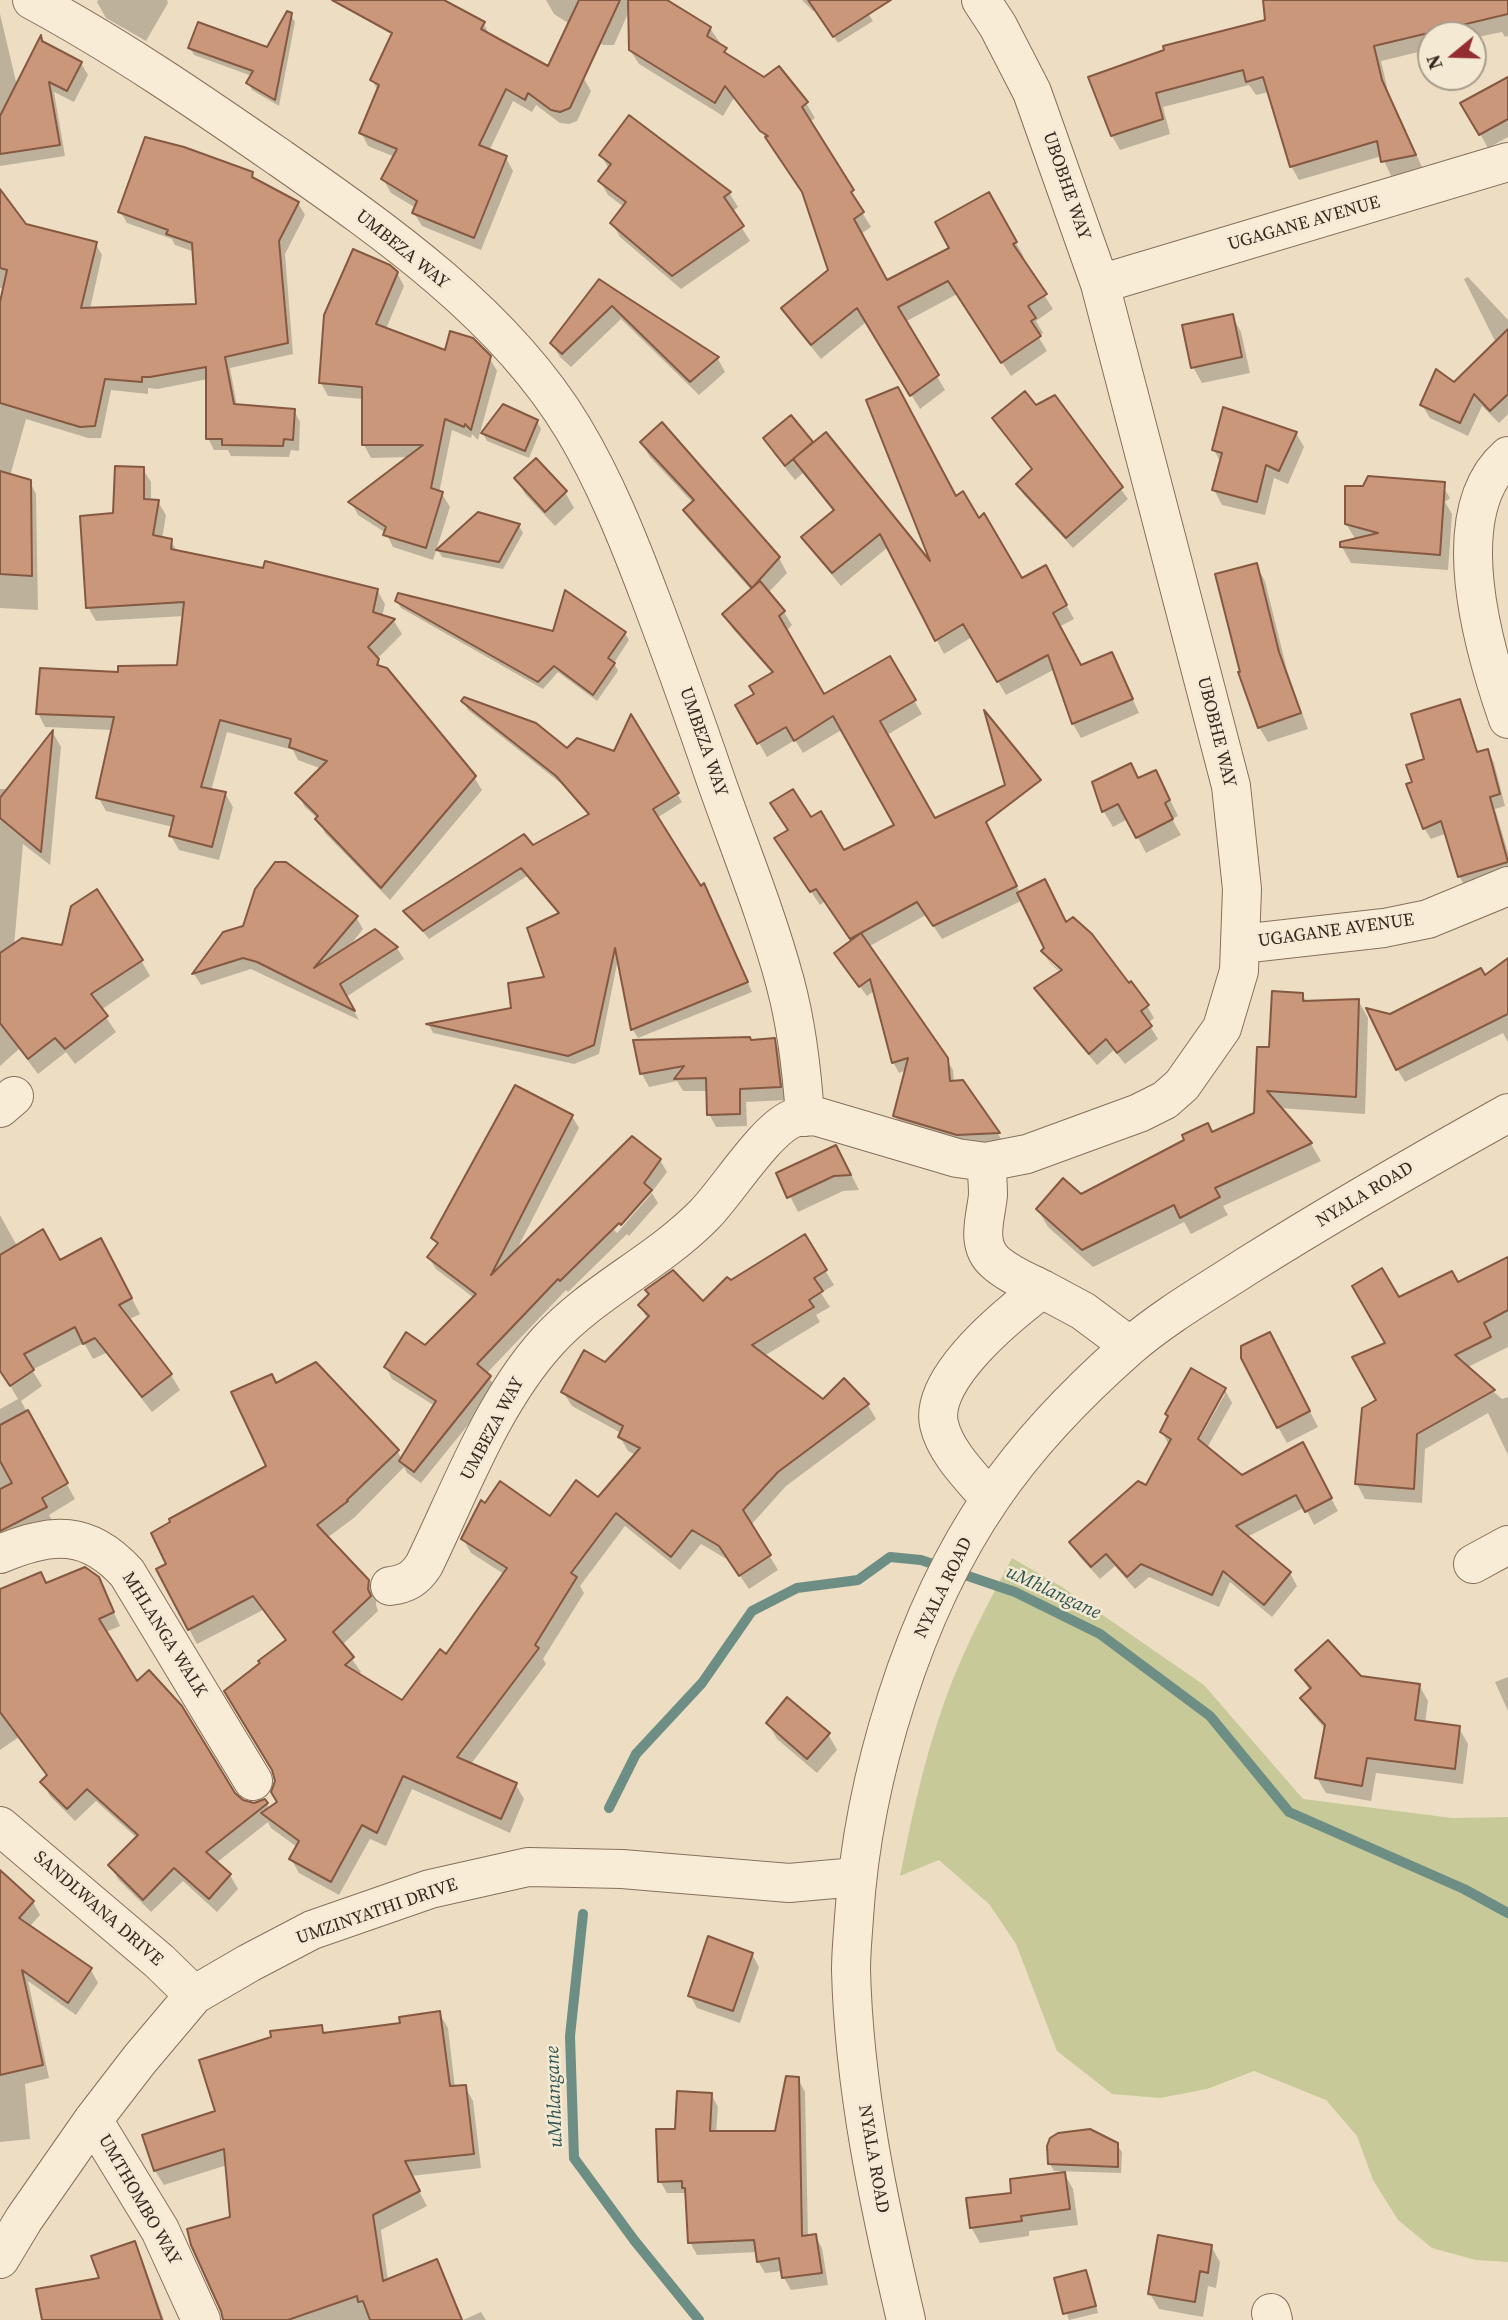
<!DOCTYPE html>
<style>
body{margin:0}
#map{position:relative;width:1508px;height:2320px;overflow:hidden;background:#eddec3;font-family:"Source Serif 4",serif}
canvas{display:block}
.north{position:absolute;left:1417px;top:21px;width:70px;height:70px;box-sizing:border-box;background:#f4e9d3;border:2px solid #a89c8b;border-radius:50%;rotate:251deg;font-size:19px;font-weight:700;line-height:28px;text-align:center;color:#37291e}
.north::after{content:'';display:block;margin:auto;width:24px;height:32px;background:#932d32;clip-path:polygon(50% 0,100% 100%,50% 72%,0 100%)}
</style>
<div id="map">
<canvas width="1508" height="2320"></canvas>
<div class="north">N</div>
</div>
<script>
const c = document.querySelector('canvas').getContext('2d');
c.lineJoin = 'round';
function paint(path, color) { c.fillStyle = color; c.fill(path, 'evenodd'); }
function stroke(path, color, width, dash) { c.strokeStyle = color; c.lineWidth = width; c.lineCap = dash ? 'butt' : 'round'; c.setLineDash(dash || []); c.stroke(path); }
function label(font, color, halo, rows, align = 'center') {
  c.font = font + ' "Source Serif 4",serif'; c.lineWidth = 5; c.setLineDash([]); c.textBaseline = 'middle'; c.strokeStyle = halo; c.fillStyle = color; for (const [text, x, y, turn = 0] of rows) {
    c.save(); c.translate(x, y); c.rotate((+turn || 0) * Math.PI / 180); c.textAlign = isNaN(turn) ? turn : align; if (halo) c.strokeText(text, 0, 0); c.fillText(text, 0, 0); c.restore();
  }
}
paint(new Path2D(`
 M1012 1558 1062 1587 1204 1685 1303 1799 1452 1818 1508 1817V2262L1476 2260 1432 2248 1398 2220 1373 2180 1357 2136 1326 2100 1254 2071 1207 2089 1160 2098 1112 2094 1057 2051 1016 1944 989 1904 939 1860 900 1876C913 1809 928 1742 953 1679 970 1637 991 1598 1012 1558Z`), '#c7ca98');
paint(new Path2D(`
 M98 0H167L168 3 146 41 106 18 97 2Z
 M546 0H664L710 28 731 59 764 79 778 68 806 103 815 118 809 122 860 205 858 206 871 227 861 234 887 282 952 248 988 194 1024 257 1021 259 1053 309 1036 321 1043 333 1038 336 1047 351 1011 376 957 294 905 322 945 390 920 409 866 322 821 359 792 323 784 309 830 270 805 195 773 146 734 98 723 116 639 64 630 50V9L614 45H603L554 14Z
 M802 0H859L873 21 838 43 817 11H813Z
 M1264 0H1508V36L1505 37 1502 32 1473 38V35H1431V49L1381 61 1389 96 1423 169 1391 176 1382 156 1299 180 1291 166 1269 92 1256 95 1249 85 1163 107 1170 134 1120 150 1112 136 1090 78 1267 21Z
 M0 14 17 86 41 39 44 44 81 63 88 75 74 102 54 92 65 156 0 166Z
 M290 14 295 22 279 106 252 90 248 83 252 76 194 55 190 48 268 49Z
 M483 23 491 37 548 69 583 77 591 91 577 121 569 124 560 123 536 105 532 112 513 101 489 151 506 158 513 171 481 250 422 226 414 213 416 208 391 193 383 179 395 157 368 146 361 132 378 91 372 80Z
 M1508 79V137L1488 148 1463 103Z
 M629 118 730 194 738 207 732 212 750 241 681 289 620 237 612 223 624 207 608 195 600 181 609 169 601 155Z
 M252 174 256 181 298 203 305 215 285 254 293 354 230 368 237 406 294 410 300 422 299 451 291 450 289 457 231 456 228 450H214L208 438V379L158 389 148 388V394L111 390 101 438H88L26 419 10 476 30 482 36 494 38 610 0 608V310L5 289 0 288V191L25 225 95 243 102 255 90 309 198 306 195 252 175 245 172 239 127 223 120 211Z
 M397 273 404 286 386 329 446 352 489 357 497 371 478 440 472 434 471 438 452 430 439 493 442 494 450 507 433 560 393 547 386 533 358 515 351 502 409 457 371 458 364 445 363 399 328 396 321 383Z
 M1468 277 1508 320V414L1499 423 1482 406 1468 436 1430 418 1422 405 1454 384 1496 343 1464 279Z
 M599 281 718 359 725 372 699 395 621 319 571 367 560 357 552 343Z
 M1232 316 1241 332 1250 373 1202 383 1193 367Z
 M1054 398 1128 499 1073 548 1024 495 1018 484 1033 471 994 419 1036 407Z
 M791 418 813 445 934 569 956 498 978 521 1021 580 1045 567 1074 619 1059 627 1081 667 1112 654 1139 713 1081 738 1073 724 1055 669 1006 695 972 637 944 654 888 547 841 586 812 551 804 537 834 512 803 473 795 480 774 454 765 438Z
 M537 421 541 429 529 458 487 441 483 434Z
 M1296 433 1304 447 1288 484 1274 478 1265 515 1222 505 1214 490 1221 463 1214 450Z
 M642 443 779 558 787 573 768 593 784 612 792 625 786 631 824 697 889 658 922 714 887 735 934 820 982 815 1020 893 1066 924 1128 985 1147 1006 1154 1018 1148 1023 1158 1039 1125 1064 1114 1050 1097 1065 1043 1000 1037 988 1061 973 1050 963 1043 951 1046 948 1021 901 942 939 926 915 868 947 946 1059 953 1070 954 1083 963 1082 1004 1143 964 1145 901 1127 895 1116 906 1070 899 1073 893 1062 875 990 867 996 843 964 852 942 825 901 820 905 784 852 810 819 843 852 897 826 843 729 803 753 795 740 767 757 738 706 757 695 773 674 732 628 724 614 752 591 694 525 685 511 693 503 650 457ZM1046 954 1070 974 1067 977 1050 962Z
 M143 469 151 482V501L158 502 166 515 162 539 171 541 178 553 377 590 385 604 382 617 394 621 402 634 377 659 382 669 474 777 482 790 390 900 325 833 318 819 305 807 297 793 322 769 298 760 293 750 227 732 211 791 225 793 233 807 219 860 179 850 171 836 173 827 106 811 98 797 113 730 45 727 38 713 120 674 179 667 185 616 96 621 88 607 115 515Z
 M516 478 565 492 574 508 555 526 525 494Z
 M1441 483 1450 498 1445 502 1452 514 1448 570 1351 563 1342 547 1356 540 1346 524Z
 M478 514 519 526 523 533 503 569 442 557 438 550Z
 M1256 565 1265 581 1287 670 1308 729 1268 742 1259 727Z
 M397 601 555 633H625L629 640 614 663 618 671 597 701 558 672 543 689 401 608Z
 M463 701 567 750 615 753 631 718 682 802 657 818 701 888 704 885 709 893 752 992 638 1038 633 1030 618 959 599 1054 574 1064 433 1033 429 1025 513 1009 546 979 560 915 527 876 429 939 406 911 533 847 589 815 563 785 468 710Z
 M1467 726 1479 754 1488 751 1494 763 1505 806 1495 809 1508 853V876L1466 888 1459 876 1447 833 1431 839 1424 828 1415 783 1426 760Z
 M53 733 61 747 50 865 23 844 14 946 141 960 150 976 101 1010 116 1032 75 1064 66 1052 38 1074 19 1049 0 1066V789H9Z
 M1138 780 1164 787 1178 816 1172 819 1181 835 1146 853 1128 819 1113 827 1104 812 1094 783Z
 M356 917 363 929 348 948 375 931 397 948 404 959 346 997 359 1020 251 969 201 985 194 974 225 933Z
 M1508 960V1042L1503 1033 1405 1082 1397 1069 1484 977Z
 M1302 994 1307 1002 1358 1000 1368 1018 1365 1114 1279 1108 1311 1144 1321 1161 1223 1206 1228 1215 1191 1234 1184 1222 1093 1267 1048 1227 1038 1210 1081 1196 1255 1114 1271 1049Z
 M774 1040 781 1053 787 1100 746 1102 747 1126 716 1127 709 1114 708 1091H683L677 1081 649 1087 642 1074 751 1041Z
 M572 1116 579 1128 515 1253 660 1160 667 1172 652 1192V1188L614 1230 617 1233 652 1193 658 1203 629 1236 627 1234 568 1292 566 1290 486 1374 497 1389 421 1483 407 1473 404 1467 355 1517 327 1538 368 1581 377 1596 376 1605 378 1611 342 1645 361 1672 358 1675 402 1702 446 1656 504 1574 471 1553 463 1539 550 1518 599 1500 636 1455 628 1451 620 1437 621 1433 572 1406 563 1392 605 1365 648 1320 640 1306 703 1303 730 1282 804 1236 834 1285 821 1293 830 1307 816 1315 820 1322 764 1356 823 1402 868 1405 876 1419 786 1486 751 1525 778 1570 749 1589 730 1561 701 1544 680 1570 625 1526 580 1586 584 1593 543 1659 546 1664 471 1764 516 1785 524 1799 510 1833 412 1789 386 1846 370 1839 339 1895 299 1873 291 1859 297 1847 271 1828 268 1822 216 1863 230 1875 238 1889 217 1912 183 1881 151 1912 118 1879 110 1865 137 1838 96 1801 75 1821 50 1796 43 1782 48 1777 19 1737 0 1750V1618L98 1578 120 1626 106 1632 137 1683 242 1802 267 1804 270 1809 279 1803 277 1781 287 1642 263 1610 197 1644 189 1629 169 1565 268 1467 276 1385 397 1451 402 1459 435 1406 392 1379 386 1367 426 1347 474 1298 436 1269 429 1258 438 1246 433 1238Z
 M838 1148 859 1190 843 1191 798 1212 779 1174Z
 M0 1215 17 1246 59 1262 110 1256 140 1314 128 1320 171 1375 180 1390 152 1412 106 1353 93 1359 84 1343 32 1370 42 1386 21 1401 75 1499 49 1515 54 1524 0 1550V1409L18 1399 0 1369Z
 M1508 1269V1347L1466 1368 1502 1399 1508 1397V1455L1488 1413 1425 1449 1422 1503 1365 1499 1357 1484 1378 1400 1398 1299Z
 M1278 1349 1318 1427 1287 1443 1278 1427Z
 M1225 1390 1232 1403 1207 1448 1242 1477 1302 1445 1338 1511 1314 1525 1305 1507 1247 1537 1290 1573 1297 1586 1272 1617 1230 1582 1219 1607 1149 1577 1135 1589 1115 1566 1100 1579 1079 1556 1071 1542 1147 1488 1169 1445 1162 1432 1169 1418 1167 1414ZM1221 1394H1225L1195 1447 1192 1446Z
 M1297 1671 1419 1685 1428 1701 1425 1723 1459 1728 1468 1744 1463 1784 1376 1773 1371 1801 1326 1793 1317 1778 1326 1730 1312 1714 1303 1698 1310 1691Z
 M1508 1677V1711L1495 1682Z
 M768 1723 828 1734 837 1750 817 1773 777 1739Z
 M0 1872 33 1902 40 1915 29 1927 91 1970 98 1983 76 2015 28 1981 49 2078 25 2084 30 2139 0 2142Z
 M752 1954 759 1967 740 2023 697 2008 690 1995Z
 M439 2013 448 2028 455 2088 465 2087 473 2101 481 2168 411 2176 427 2206 381 2230 388 2281 436 2261 463 2320 481 2312 486 2320H224L232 2219 227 2165 164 2185 155 2171 217 2112 321 2027 325 2035 402 2025Z
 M798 2079 805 2092 808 2237 815 2236 822 2248 828 2285 791 2290 784 2278 783 2271 765 2273 758 2261 757 2252 697 2255 690 2242 687 2193H667L660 2181 677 2130 711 2094 718 2107 716 2133H777Z
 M1117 2145 1122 2152 1121 2173 1054 2171 1050 2164Z
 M1064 2173 1073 2189 1078 2225 1029 2231V2236L980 2243 971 2227 1013 2194Z
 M134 2243 142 2258 164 2320H45L101 2280Z
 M1211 2246 1220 2262 1216 2288 1208 2286 1203 2317 1159 2309 1150 2294Z
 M1086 2272 1090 2279 1098 2313 1069 2320 1056 2280Z`), '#0003');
stroke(new Path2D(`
 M609 1808 636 1754 702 1683 752 1611 797 1588 858 1580 890 1557 921 1560 1015 1592 1100 1634 1210 1716 1289 1812 1464 1889 1508 1913
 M583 1914 570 2036 574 2158 634 2240 699 2320`), '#6d8e84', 10);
const building = new Path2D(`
 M332 0H444L485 22 481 29 548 66 579 0H620L570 108 560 112 551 110 528 93 525 100 506 89 479 145 507 156 474 238 412 213 417 201 381 179 397 149 359 133 379 85 370 80 392 33Z
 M628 0H667L711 27 707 36 727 48 724 52 764 77 779 66 808 102 802 107 854 190 851 192 864 212 854 219 887 280 949 248 935 222 989 192 1017 242 1013 244 1047 294 1028 306 1036 318 1031 321 1041 336 1001 363 948 281 898 307 939 375 910 396 857 308 811 345 781 308 828 270 802 192 765 137 768 136 760 131 725 86 715 103 629 50Z
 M808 0H891L833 37Z
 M1263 0H1508V14L1374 46 1382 80 1416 155 1381 162 1377 141 1290 167 1263 77 1246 82 1243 70 1156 93 1163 119 1111 136 1088 77 1164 50 1163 46 1265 20Z
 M287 11 292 13 275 100 246 83 253 71 188 48 198 22 267 47Z
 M41 35 42 41 82 62 67 91 49 82 60 145 0 154V116Z
 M1508 77V119L1479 135 1460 103Z
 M629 115 731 192 724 197 744 226 672 276 610 223 626 202 598 181 611 164 599 155Z
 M145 137 184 147 253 172 252 177 299 202 279 241 288 343 225 357 234 404 295 409 293 440 284 439 283 446 222 445V439H206V367L150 377H142V382L105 379 95 426 80 427 0 403V302L7 270 0 268V189L26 224 97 242 81 308 196 304 192 243 166 234 168 230 118 212Z
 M353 249 390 265 398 272 376 324 445 350 450 331 473 338 491 356 471 430 465 424 464 427 445 419 431 488 443 492 426 548 383 535 386 527 348 502 423 445H362V387L319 383 324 315Z
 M599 279 614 289 719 357 690 382 612 306 562 354 550 343Z
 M1233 314 1242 357 1191 368 1182 325Z
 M1508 329V394L1490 411 1474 394 1460 423 1420 405 1436 369 1454 382Z
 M898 387 956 496 963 491 979 518 984 513 1022 578 1046 565 1067 605 1053 613 1081 665 1112 652 1133 699 1072 724 1048 655 997 682 963 624 935 641 880 534 832 573 801 537 834 510 793 459 826 432 930 561 866 400Z
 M1025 391 1036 405 1055 395 1123 487 1066 538 1016 484 1032 469 992 418Z
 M503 404 538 420 525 451 481 433Z
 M1223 407 1297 432 1279 471 1266 465 1257 502 1212 490 1222 453 1212 450Z
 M791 415 813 442 785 466 763 438Z
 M662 422 780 557 752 588 683 510 694 500 640 442Z
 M536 458 567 491 545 512 514 478Z
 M115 466 144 467V499L159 500 153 535 172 539 171 549 263 568 265 561 378 589 373 612 395 619 368 647 379 659 377 665 387 668 476 776 381 888 315 819 318 816 295 793 327 761 289 747 291 739 220 720 201 787 226 792 212 847 169 836 174 816 96 798 114 717 36 714 40 668 118 672V666L177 665 184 602 86 608 80 516 113 513Z
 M0 471 31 480 32 576 0 574Z
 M1368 476 1445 482 1440 555 1340 547V542L1378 533 1345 524V486H1363Z
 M478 512 520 524 499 562 436 550Z
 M1257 563 1279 652 1301 713 1258 728 1238 672H1240L1215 574Z
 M760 581 785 611 779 616 824 694 890 656 916 700 880 721 935 818 1005 785 984 710 1041 780 986 822 1017 886 933 926 917 902 850 939 816 889 810 892 774 838 788 830 770 803 793 789 811 817 821 811 844 850 894 825 833 716 794 741 786 727 757 744 735 705 754 694 749 686 773 672 722 614Z
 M565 590 626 632 608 658 615 663 593 695 554 666 538 682 395 601 398 593 553 631Z
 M464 697 536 723 567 748 577 738 614 751 631 714 679 793 653 809 701 886 704 883 748 982 631 1030 615 948 594 1045 568 1056 426 1024 511 1008 508 983 544 977 527 928 559 913 521 868 423 931 403 911 524 834 533 845 589 814 556 776 461 701Z
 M1460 699 1477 752 1488 749 1500 794 1490 797 1508 862 1458 877 1441 821 1423 829 1406 784 1412 782 1406 765 1424 759 1411 714Z
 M53 730 41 852 0 818V798Z
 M1131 763 1138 778 1156 770 1170 800 1165 803 1173 819 1136 838 1118 804 1102 812 1092 782Z
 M275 862H286L358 916 314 968 375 929 398 947 340 984 355 1011 257 962 243 958 192 974 223 932 243 926 255 889Z
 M1045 879 1066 922 1073 917 1092 934 1129 983 1131 981 1149 1005 1141 1011 1152 1026 1117 1053 1106 1039 1089 1054 1034 988 1062 970 1041 951 1044 948 1017 893Z
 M97 889 143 960 91 994 108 1016 65 1049 55 1038 28 1059 0 1023V953L22 938 62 945 71 906Z
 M861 933 948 1058 950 1081 963 1080 1000 1133 957 1135 893 1116 908 1058 892 1063 870 979 859 987 834 953Z
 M1508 958V1014L1396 1070 1366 1008 1390 1014 1481 968 1485 975Z
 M1272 991 1303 993V1001L1359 999 1356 1097 1267 1091 1312 1143 1215 1188 1220 1197 1180 1218 1174 1205 1082 1250 1036 1209 1063 1178 1081 1194 1184 1140 1182 1135 1208 1123 1212 1132 1254 1113 1257 1047H1269Z
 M750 1037 751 1040 775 1038 781 1087 740 1089V1114L707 1115 706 1078 674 1079 684 1066 640 1074 633 1040Z
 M515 1085 573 1115 491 1275 632 1136 661 1159 644 1183 652 1190 621 1225 619 1223 560 1281 558 1279 477 1364 491 1376 414 1472 399 1461 436 1401 384 1367 406 1332 425 1345 476 1294 427 1257 438 1243 431 1238Z
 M836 1145 851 1175 834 1176 787 1198 776 1173Z
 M43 1229 60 1260 101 1238 132 1298 119 1305 172 1374 142 1397 95 1338 83 1344 75 1327 24 1354 34 1370 10 1386 0 1371V1255Z
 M805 1234 827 1270 814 1278 823 1291 809 1300 814 1307 752 1345 823 1399 844 1378 869 1404 778 1472 743 1510 771 1555 739 1576 719 1546 692 1530 671 1557 616 1513 571 1573 577 1577 535 1645 539 1648 457 1757 517 1783 501 1819 403 1776 377 1833 362 1825 331 1882 289 1859 299 1841 261 1813 277 1802 271 1792 275 1781 272 1770 224 1691 260 1663 258 1661 286 1640 253 1596 188 1630 156 1569 166 1564 151 1533 170 1522 169 1519 266 1466 231 1392 272 1374 276 1383 316 1362 399 1450 347 1500 348 1501 317 1525 369 1580 368 1589 371 1596 333 1632 354 1657 345 1665 402 1700 440 1649 446 1654 507 1568 461 1539 481 1500 485 1503 500 1481 550 1516 576 1480 598 1497 640 1448 618 1437 623 1426 561 1392 584 1350 605 1362 649 1316 638 1305 649 1294 645 1290 673 1270 703 1301 727 1277 731 1280Z
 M1508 1257V1310L1484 1323 1491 1337 1455 1355 1495 1390 1417 1434 1414 1489 1355 1484 1362 1408 1376 1400 1352 1357 1385 1343 1352 1286 1382 1268 1399 1297 1452 1271 1458 1282Z
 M1270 1332 1310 1411 1277 1428 1241 1358V1346Z
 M1191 1368 1226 1388 1198 1439 1242 1475 1303 1442 1332 1498 1305 1512 1296 1495 1236 1526 1291 1572 1264 1605 1223 1571 1212 1595 1141 1564 1127 1577 1106 1554 1091 1567 1069 1542 1138 1481 1146 1485 1171 1439 1160 1432 1168 1416 1165 1414Z
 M28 1410 68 1483 42 1498 47 1507 0 1531V1489L12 1483 0 1461V1425Z
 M85 1567 99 1577 114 1612 99 1619 137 1681 149 1670 182 1706 235 1793 243 1800 254 1803 265 1799 268 1803 206 1852 231 1874 209 1899 174 1868 143 1900 108 1865 138 1835 87 1789 67 1809 40 1782 47 1775 0 1712V1589L41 1572 46 1583Z
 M1328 1640 1361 1676 1420 1684 1415 1720 1460 1726 1455 1769 1367 1758 1362 1786 1315 1778 1325 1725 1300 1698 1311 1688 1295 1670Z
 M787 1697 830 1733 807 1759 766 1723Z
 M0 1870 34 1901 19 1918 92 1968 68 2003 22 1970 43 2065 0 2075Z
 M708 1936 753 1953 733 2011 688 1996Z
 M440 2011 450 2086 466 2085 474 2154 405 2161 420 2191 373 2215 383 2281 437 2259 462 2320H370L363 2301 358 2302 357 2296 288 2320H223L221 2311 191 2245 187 2229 230 2217 224 2149 154 2171 142 2135 215 2111 199 2060 271 2037 270 2031 322 2025 323 2033 400 2023 399 2017Z
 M786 2076 799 2077 802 2236 816 2234 822 2273 782 2278 779 2258 757 2262 754 2240 688 2243 685 2188H682V2181L658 2182 656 2129H675L677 2091 712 2093 710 2131H775Z
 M1090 2129 1118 2143V2167L1048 2164 1047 2146 1050 2138 1058 2133Z
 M1065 2172 1070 2209 1021 2216 1022 2221 970 2228 966 2198 1011 2193 1010 2179Z
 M1158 2235 1212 2245 1208 2273 1200 2271 1195 2302 1148 2294Z
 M135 2241 162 2320H42L36 2289 99 2278 91 2256Z
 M1086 2270 1096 2306 1063 2314 1054 2278Z`);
paint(building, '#ca977b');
stroke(building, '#855941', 2);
const minor = new Path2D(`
 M32 0C119 47 199 102 280 158 386 232 505 315 573 428 605 481 628 539 650 597 672 655 693 714 713 772 737 842 766 911 785 982 797 1026 802 1071 805 1117
 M1100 284 1508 162
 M1508 456C1443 513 1484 650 1508 719
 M1241 944 1384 928 1428 919 1508 886
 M0 1108 14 1096
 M986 1162C987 1173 988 1183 988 1195 986 1217 975 1244 995 1262 1008 1274 1026 1281 1042 1289
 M990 1499C972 1478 945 1452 939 1424 929 1378 1009 1314 1042 1289L1083 1311 1130 1346
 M0 1554C52 1532 88 1530 127 1573L253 1781
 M1473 1564 1508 1545
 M390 1586C406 1584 415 1579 424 1565 460 1491 492 1403 547 1342 593 1291 657 1263 704 1215 727 1192 766 1128 794 1118 801 1116 809 1117 815 1116L957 1158 986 1162 1027 1154 1139 1113 1165 1100 1182 1085 1222 1028 1239 971 1242 889 1231 786 1100 284 1032 92 998 26 981 0
 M0 1826 159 1961 194 1995
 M93 2120 160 2230 201 2320
 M0 2259 24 2219 93 2120 140 2059 194 1995 249 1963 312 1930 430 1889 528 1867 622 1869 789 1883 856 1877
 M1271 2313 1273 2320
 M906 2320C879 2205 854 2088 851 1970 851 1952 853 1934 854 1917 863 1778 913 1612 992 1497 1030 1441 1078 1392 1129 1347 1165 1316 1207 1292 1247 1266 1333 1212 1420 1162 1508 1113`);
stroke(minor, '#86705b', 40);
stroke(minor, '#f8ecd6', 38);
label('18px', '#37291e', '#f4e9d3', [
 ["UBOBHE WAY",1066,186,71],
 ["UGAGANE AVENUE",1304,224,-16],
 ["UMBEZA WAY",402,250,39],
 ["UBOBHE WAY",1216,732,76],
 ["UMBEZA WAY",703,742,71],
 ["UGAGANE AVENUE",1336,931,-8],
 ["NYALA ROAD",1365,1195,-31],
 ["UMBEZA WAY",493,1429,-62],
 ["NYALA ROAD",944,1588,-64],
 ["MHLANGA WALK",164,1635,58],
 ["SANDLWANA DRIVE",98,1909,41],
 ["UMZINYATHI DRIVE",377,1912,-19],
 ["NYALA ROAD",873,2159,80],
 ["UMTHOMBO WAY",139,2200,60]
]);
label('italic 19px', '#2e5652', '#f4e9d3', [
 ["uMhlangane",1053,1593,25],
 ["uMhlangane",555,2097,-92]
]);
</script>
